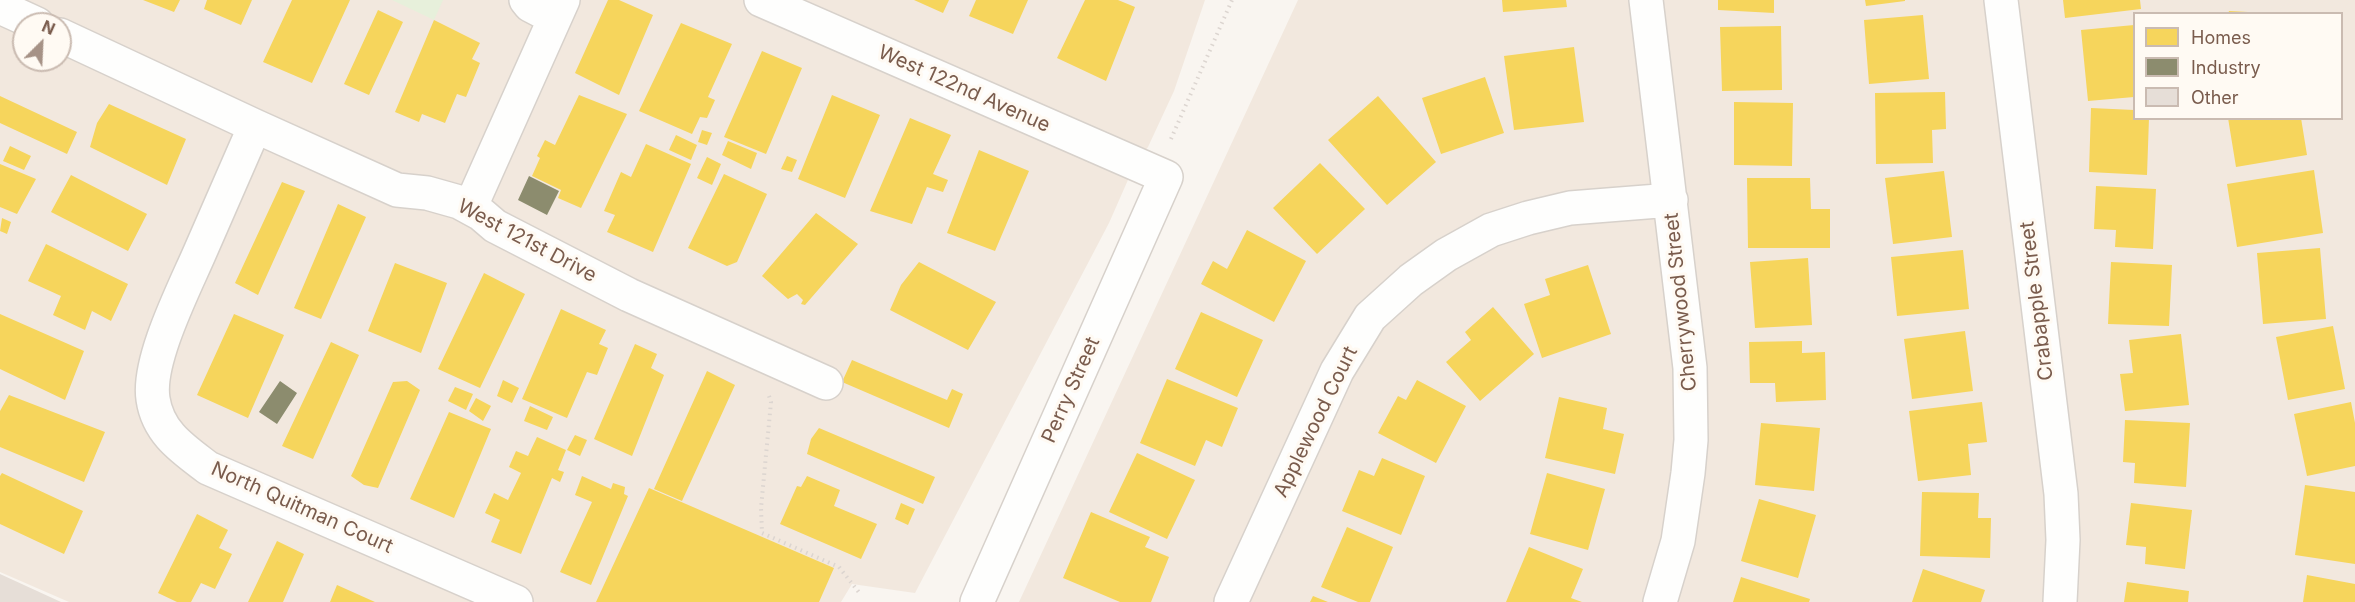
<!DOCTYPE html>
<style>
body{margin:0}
#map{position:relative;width:2355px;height:602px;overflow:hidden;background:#f9f5f0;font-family:Inter,sans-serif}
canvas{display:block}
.legend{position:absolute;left:2133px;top:12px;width:210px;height:108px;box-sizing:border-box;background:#fffaf3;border:2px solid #cabbb1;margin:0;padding:8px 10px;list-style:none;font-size:18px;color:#7a5c4d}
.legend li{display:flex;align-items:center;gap:12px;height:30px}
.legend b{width:30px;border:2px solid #cabbb1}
.north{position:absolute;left:12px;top:12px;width:60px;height:60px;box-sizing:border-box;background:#fffaf3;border:2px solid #cabbb1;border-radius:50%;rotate:24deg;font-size:16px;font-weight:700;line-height:24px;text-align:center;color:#7a5c4d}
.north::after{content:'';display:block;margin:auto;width:21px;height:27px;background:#a69286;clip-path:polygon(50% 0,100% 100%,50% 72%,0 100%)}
</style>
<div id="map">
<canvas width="2355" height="602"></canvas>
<ul class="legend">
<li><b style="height:16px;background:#f6d55c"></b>Homes</li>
<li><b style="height:16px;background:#8c8c6e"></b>Industry</li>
<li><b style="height:16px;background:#e6ded7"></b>Other</li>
</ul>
<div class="north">N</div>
</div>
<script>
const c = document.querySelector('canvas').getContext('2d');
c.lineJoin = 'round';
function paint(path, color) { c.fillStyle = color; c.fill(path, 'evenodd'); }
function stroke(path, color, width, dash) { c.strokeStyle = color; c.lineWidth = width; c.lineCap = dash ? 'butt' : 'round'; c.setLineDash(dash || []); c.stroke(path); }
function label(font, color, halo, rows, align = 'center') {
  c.font = font + ' Inter,sans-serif'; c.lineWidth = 6; c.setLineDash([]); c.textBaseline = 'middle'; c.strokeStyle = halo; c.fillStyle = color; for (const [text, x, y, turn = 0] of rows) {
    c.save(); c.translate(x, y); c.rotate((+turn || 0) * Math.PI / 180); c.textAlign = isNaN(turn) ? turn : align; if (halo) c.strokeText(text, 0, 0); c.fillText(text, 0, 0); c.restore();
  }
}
paint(new Path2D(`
 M0 0H1205L1174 91 1148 147 1135 164 1109 223 915 593 852 584 841 602H69L0 572ZM24 24H60V60H24Z
 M1298 0H2355V602H1019ZM2134 14H2342V118H2134Z`), '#f2e8de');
paint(new Path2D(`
 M392 0H443L434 20Z`), '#e7f0db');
paint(new Path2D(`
 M143 0H180L174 12Z
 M207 0H252L241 25 204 9Z
 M292 0H350L312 83 263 62Z
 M608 0H619L653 15 619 95 575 73Z
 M914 0H949L943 13Z
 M976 0H1028L1013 34 969 16Z
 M1085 0H1118L1135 7 1106 81 1057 58Z
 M1502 0H1566L1567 7 1503 12Z
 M1718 0H1774V13L1718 10Z
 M1865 0H1905V1L1866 6Z
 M2063 0H2140L2141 9 2065 18Z
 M378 10 403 22 369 95 344 84Z
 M2229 11 2248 12V14H2228Z
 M1923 15 1929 79 1869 84 1864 20Z
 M434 20 480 43 472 59 480 63 466 97 457 94 445 123 422 114 419 122 395 112Z
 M681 23 732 44 708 97 715 100 707 118 700 117 692 134 639 111Z
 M2134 25V97L2088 101 2081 30Z
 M1781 26 1782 90 1722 91 1720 27Z
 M1574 47 1584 122 1514 130 1504 56Z
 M762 51 802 68 766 154 724 137Z
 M1485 77 1504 133 1441 154 1422 98Z
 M1945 92 1946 129 1932 130 1933 163 1876 164 1875 93Z
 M579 95 627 114 581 208 558 198 561 190 532 176 540 158 537 156 545 140 555 145Z
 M832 95 880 115 845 198 798 179Z
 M0 96 77 132 67 154 0 123Z
 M1378 96 1436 162 1387 205 1328 140Z
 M1734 102 1793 103 1792 166 1734 165Z
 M109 104 186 139 167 185 90 147 97 123Z
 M2091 108 2134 110V118H2149L2147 175 2089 172Z
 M910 118 951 135 933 174 948 180 943 192 927 187 912 224 870 211Z
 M2228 118H2301L2307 155 2236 167Z
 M702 130 712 133 707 145 698 142Z
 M676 135 697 145 691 160 669 150Z
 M728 141 757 153 751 169 722 155Z
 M646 144 691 164 653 252 607 232 615 215 604 211 621 172 631 177Z
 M10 146 31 156 24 170 3 161Z
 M979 150 1029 171 995 251 947 233Z
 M787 156 797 160 792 172 781 169Z
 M707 157 721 164 712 185 697 178Z
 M1320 163 1365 209 1317 254 1273 208Z
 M0 164 36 179 17 214 0 207Z
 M2314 170 2323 233 2237 247 2227 184Z
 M1944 171 1952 237 1893 244 1885 178Z
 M724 174 767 194 737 262 727 266 688 248Z
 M71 175 147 214 128 251 51 212Z
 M1747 178H1810L1811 209H1830V248H1748Z
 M282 182 305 191 258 295 235 283Z
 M2096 186 2156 189 2153 249 2115 247 2116 230 2094 229Z
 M338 204 366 217 321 319 294 308Z
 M816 213 858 244 805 305 801 304 803 300 797 294 788 299 762 276Z
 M2 218 11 222 7 234 0 231Z
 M1247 230 1306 261 1274 322 1201 284 1213 261 1227 269Z
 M46 244 128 284 111 321 92 311 85 330 53 315 61 296 28 281Z
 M2320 248 2326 319 2263 324 2257 253Z
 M1963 250 1969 309 1897 316 1891 257Z
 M1808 258 1812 325 1755 328 1750 262Z
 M919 262 996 302 968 350 890 310 901 285Z
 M2111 262 2172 265 2169 326 2108 324Z
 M395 263 447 283 421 353 368 331Z
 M1588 265 1611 334 1542 358 1524 304 1550 295 1545 279Z
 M484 273 525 294 480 388 438 369Z
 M1493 307 1534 354 1480 401 1446 362 1471 340 1465 332Z
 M561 309 606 330 599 344 608 348 597 375 587 372 567 418 522 399Z
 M1201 312 1263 340 1237 397 1175 369Z
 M0 314 84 351 65 400 0 369Z
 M234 314 284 335 248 418 197 395Z
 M2333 326 2345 389 2288 400 2276 337Z
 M1965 331 1973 391 1912 399 1904 339Z
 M2181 334 2189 405 2125 411 2120 374 2133 373 2129 340Z
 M1802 341V353L1825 352 1826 400 1776 402 1775 383H1750L1749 342Z
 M331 342 359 355 313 459 282 446Z
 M635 344 657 354 651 368 664 375 632 456 594 439Z
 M852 360 947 400 952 389 963 394 949 428 842 382Z
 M707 371 735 385 682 501 654 489Z
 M1167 379 1238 408 1222 447 1206 440 1195 466 1140 443Z
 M503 380 519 388 512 403 497 396Z
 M1417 380 1466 406 1436 463 1378 433 1398 396 1406 400Z
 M407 381 420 390 378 488 364 485 351 476 354 470 393 382Z
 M455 387 473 394 466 410 448 401Z
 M9 395 105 432 84 482 0 447V411Z
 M1559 397 1607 408 1603 429 1624 434 1615 474 1545 458Z
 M476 398 491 406 483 421 469 411Z
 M1982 402 1987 442 1968 444 1971 475 1918 481 1909 411Z
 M2351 402 2355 423V466L2307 476 2294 414Z
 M530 406 553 417 547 430 524 421Z
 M449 412 491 429 454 518 410 499Z
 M2125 420 2190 423 2186 487 2134 483 2135 463 2123 462Z
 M1761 423 1820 428 1814 491 1755 485Z
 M819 428 935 477 923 504 807 454 811 439Z
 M575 435 587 440 580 456 567 450Z
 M537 437 566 450 558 470 564 472 560 482 552 478 521 554 491 542 500 520 485 513 494 493 508 500 521 473 509 467 516 451 528 456Z
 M1137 453 1195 480 1167 539 1109 512Z
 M1382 458 1425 476 1401 535 1342 511 1359 470 1374 476Z
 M2 473 83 511 64 554 0 524V476Z
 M1547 473 1605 489 1588 550 1530 534Z
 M582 476 611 489 613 483 625 487 624 494 628 496 591 585 560 572 592 502 575 495Z
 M807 476 840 490 834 506 877 524 861 559 780 524 797 486 801 487Z
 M2305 485 2355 492V564L2295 555Z
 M649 488 834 568 819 602H596Z
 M1922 492 1979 493 1978 518H1991L1990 558 1920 556Z
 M1759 499 1816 515 1798 578 1741 561Z
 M901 503 915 509 908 525 895 519Z
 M2131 503 2192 510 2185 569 2145 564 2146 547 2126 545Z
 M1091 512 1150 537 1145 547 1169 557 1151 602H1120L1063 578Z
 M197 514 228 530 219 548 232 554 215 589 201 583 191 602H177L158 593Z
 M1347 527 1393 547 1370 602H1358L1321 587Z
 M277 541 304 554 283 602H248Z
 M1529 547 1583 569 1571 598 1582 602H1506Z
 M1923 569 1985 590 1981 602H1912Z
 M2307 575 2355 584V602H2303Z
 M1741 577 1810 599 1809 602H1733Z
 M2127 582 2189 591 2188 602H2124Z
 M337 585 375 602H330Z
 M1313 596 1328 602H1310Z`), '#f6d55c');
paint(new Path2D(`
 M529 176 559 191 547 215 518 200Z
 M280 381 297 393 277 424 259 412Z`), '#8c8c6e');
paint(new Path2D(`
 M0 574 61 602H0Z`), '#e6ded7');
const minor = new Path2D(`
 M526 0 530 5 555 18
 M761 0 1166 177 977 602
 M1646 0 1690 368 1691 440 1688 473 1678 541 1660 602
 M2001 0 2061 494 2063 540 2060 602
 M0 7 37 24
 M60 35 255 126 397 190 427 193 459 202 481 214 495 226 629 295 826 383
 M255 126C237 168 218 210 200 252 184 289 147 361 153 399 158 433 183 449 208 468L516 602
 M470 208 563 0
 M1231 602 1337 371 1370 317 1411 280 1446 255 1491 230 1528 218 1570 208 1671 200`);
stroke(minor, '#d7d1cb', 36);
stroke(new Path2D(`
 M1171 139 1232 0
 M769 396 771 402 761 508 762 533 839 567 861 595`), '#dcd5d0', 4, [1.5, 4.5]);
stroke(minor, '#fefefd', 33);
label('20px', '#7a5c4d', '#fffaf3', [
 ["West 122nd Avenue",964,89,24],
 ["West 121st Drive",527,241,28],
 ["Crabapple Street",2037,301,-97],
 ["Cherrywood Street",1681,302,-96],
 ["Perry Street",1071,390,-66],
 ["Applewood Court",1316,422,-64],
 ["North Quitman Court",302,508,24]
]);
</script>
